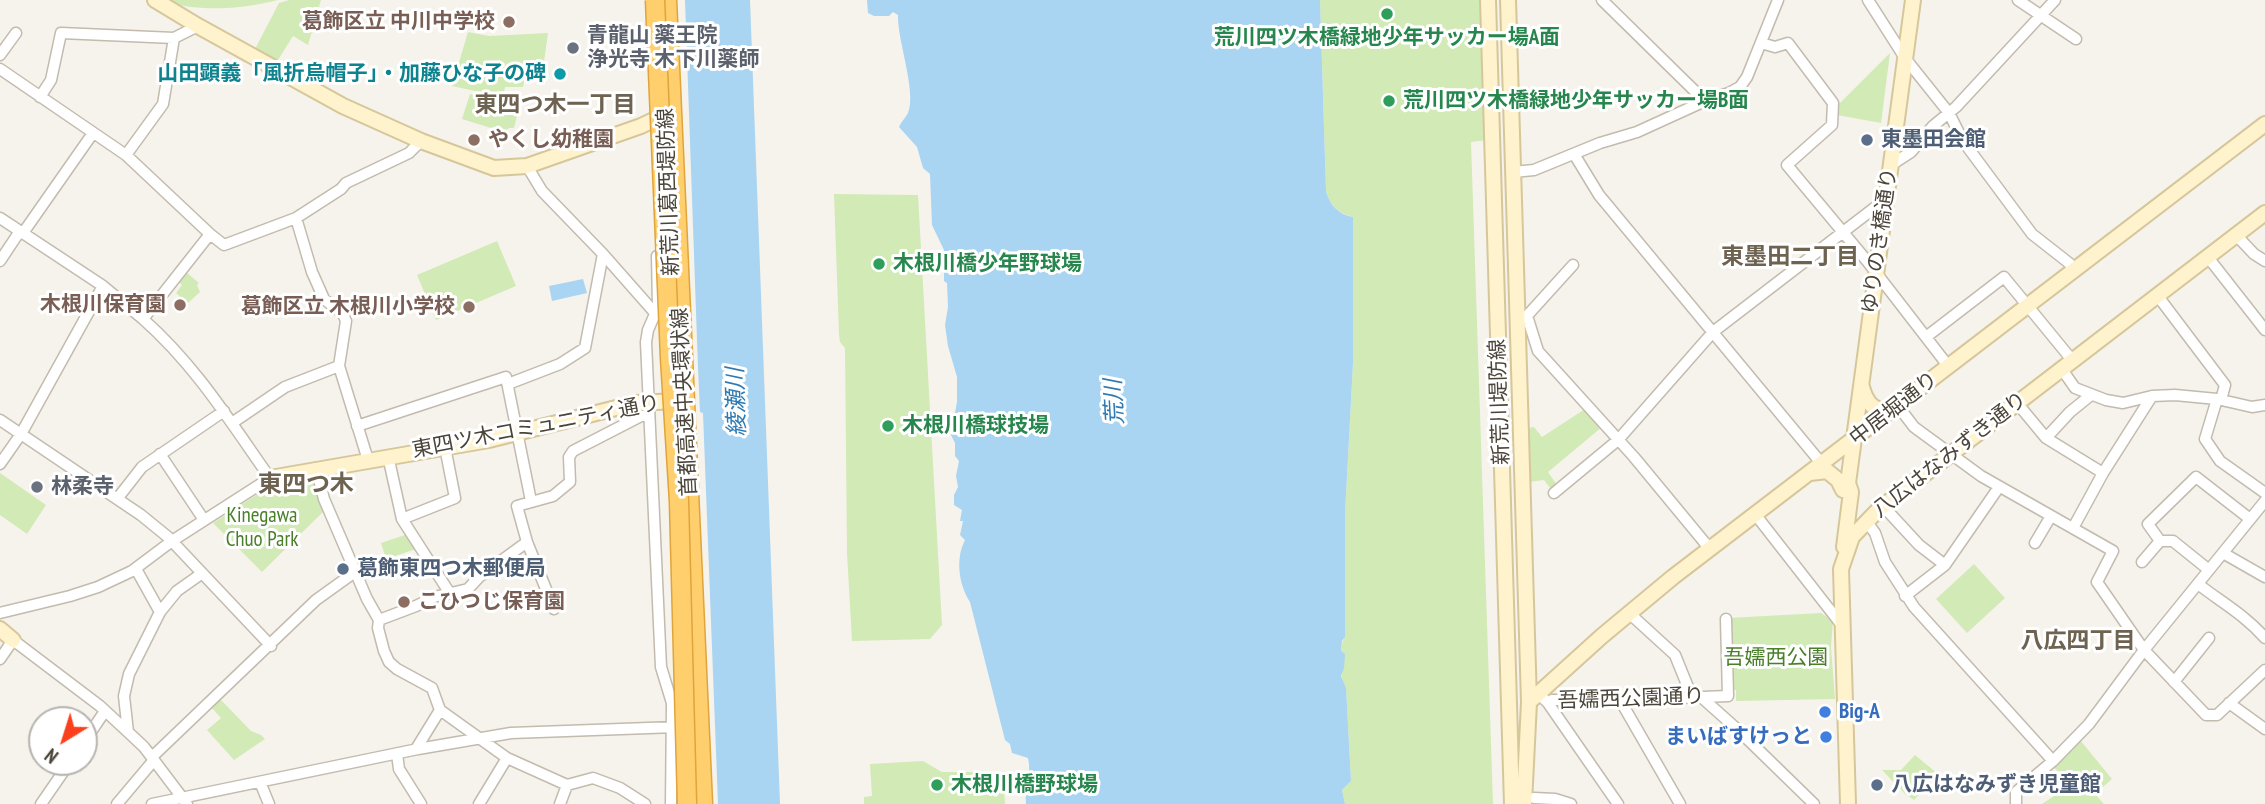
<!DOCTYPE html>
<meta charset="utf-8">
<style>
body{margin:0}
#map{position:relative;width:2265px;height:804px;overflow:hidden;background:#f6f3ec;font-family:"PT Sans Narrow",sans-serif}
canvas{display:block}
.north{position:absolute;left:28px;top:706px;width:70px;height:70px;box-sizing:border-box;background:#fff;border:2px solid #b7b4b0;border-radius:50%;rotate:218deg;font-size:19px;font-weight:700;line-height:28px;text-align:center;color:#4b4439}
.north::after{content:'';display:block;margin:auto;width:24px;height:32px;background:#fc3f1d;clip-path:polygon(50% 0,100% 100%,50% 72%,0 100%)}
</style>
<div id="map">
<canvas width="2265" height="804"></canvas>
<div class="north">N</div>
</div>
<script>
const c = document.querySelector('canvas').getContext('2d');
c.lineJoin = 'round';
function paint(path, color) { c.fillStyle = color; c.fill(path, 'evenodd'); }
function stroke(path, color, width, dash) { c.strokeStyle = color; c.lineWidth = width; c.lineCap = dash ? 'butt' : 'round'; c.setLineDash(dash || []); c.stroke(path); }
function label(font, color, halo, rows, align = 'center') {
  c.font = font + ' "PT Sans Narrow","Noto Sans JP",sans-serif'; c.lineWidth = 6; c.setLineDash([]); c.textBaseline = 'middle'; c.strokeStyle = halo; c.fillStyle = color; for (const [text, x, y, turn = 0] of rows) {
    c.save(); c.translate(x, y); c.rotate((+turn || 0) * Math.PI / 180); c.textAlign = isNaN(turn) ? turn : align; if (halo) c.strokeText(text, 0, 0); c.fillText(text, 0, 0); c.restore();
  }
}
paint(new Path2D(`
 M163 0H278C244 9 196 13 163 0Z
 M289 0H321L308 45 293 36 278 60 255 49 279 3Z
 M1320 0H1483L1488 140 1471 142 1493 804H1345L1342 790 1351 781 1346 688C1339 679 1339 644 1345 637V513L1353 363V217C1340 214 1329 205 1326 191Z
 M468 32 489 36 548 33 542 76 526 73 523 87H505L503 97 452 86Z
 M1890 53 1881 123 1837 115V106Z
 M470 94 513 104 519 108 514 128H509L504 132 462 119Z
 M834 194 918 195 942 625 930 639 852 641 847 553 845 348 840 342 839 334Z
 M497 241 516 286 436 320 417 275Z
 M186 272 199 283 197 285 200 292 188 303 176 293 182 285 179 282Z
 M1585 409 1602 427 1548 472 1557 485 1551 489 1544 480 1529 482 1530 463 1528 452 1530 442 1527 428 1534 427 1542 437Z
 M0 473 46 505 27 534 0 515Z
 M312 479 323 512 262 572 213 523 266 489Z
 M408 534 416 549 386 559 381 543Z
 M1974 564 2005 598 1967 633 1936 599Z
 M1821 613 1833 621 1831 647 1835 699 1736 701V690H1729L1728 618Z
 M220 699 251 731 261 735 265 739 234 760 207 730 221 718 211 707Z
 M2080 740 2112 779 2095 794 2104 804H2042L2069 786 2053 766Z
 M1915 755 1938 774 1914 800 1905 794 1882 770H1901Z
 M923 761 942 772H1003L1005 804H864V797L872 796 870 764Z`), '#d2eab5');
paint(new Path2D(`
 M685 0H750L780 804H718L703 413 700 412 698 368Z
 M867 0H1320L1326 191C1329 204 1339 215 1353 217V363L1345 513V637L1342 641 1341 651 1345 654 1344 668 1341 676 1346 688 1351 781 1342 790 1345 804H1026C1024 788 1032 773 1028 758L1012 753 1010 744 1005 740 970 602C959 585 955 559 965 540L960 535 963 521H960L962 510 954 505V495L958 487 956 476 959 461 955 456V443L951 435 957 402V377L948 346 945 325 948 307 947 283 944 281V250L932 225 930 174 923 168 917 147 899 127C901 122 906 117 908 113 917 93 897 39 898 15L893 12 889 16H874L868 13Z
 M583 279 587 293 552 301 549 286Z`), '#a9d4f2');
const street = new Path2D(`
 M1602 0 1705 101
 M1868 0 1905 58 1949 113 1963 141 2032 234 2069 263 2075 271
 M2018 0 2076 39
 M1761 43 1775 47 1788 43 1833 103 1832 125 1787 165 1867 261 1949 367
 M0 55 16 33
 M0 69 126 155 210 234
 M40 97 51 80 61 33 174 38 198 26
 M1574 154 1599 195 1822 464
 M126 155 163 104 174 38
 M1891 165 1911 152 1933 126 1956 107 2055 0
 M1513 172 1534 170 1600 143 1637 132 1705 101 1729 93 1740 87 1747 77 1778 0
 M0 218 103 286 143 319
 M296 218 312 272 324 299 343 314 346 321 339 366 368 460
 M23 233 93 133
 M2236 235 2254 254 2265 261
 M603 254 655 313
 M657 256 658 307 648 330 646 342 661 667 672 703 671 804
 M2207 256 2265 330
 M0 261 20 231
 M2157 295 2225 385 2221 400
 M1517 318 1528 319 1538 351 1634 457 1710 549
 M1525 318 1573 265
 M1926 337 2004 277 2072 360
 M2061 368 2075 388 2106 400 2123 403 2152 396 2175 395 2217 399 2252 407 2265 405
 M508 384 560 364 585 348 603 254 542 191 527 166
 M2217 399 2205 439 2220 461 2265 493
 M2017 403 2046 438 2103 473
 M1898 406 1914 427 1981 476 2113 551 2097 582 2144 650 2206 715H2217L2265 670
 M0 420 141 515 168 537 271 646
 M232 423 285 387 339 366
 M357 426 506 377 531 501
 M2046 438 2070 412 2091 395
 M160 454 204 520
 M388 456 402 519 449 592
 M0 464 21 434 103 286
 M316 468 324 499 367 599 379 620 378 628 384 651 389 662 397 669 432 688 440 710
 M1554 493 1618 440 1713 332 1886 199
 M117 499 142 467 224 411
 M1883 506 1919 545 1945 565
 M1755 514 1844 628
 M402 519 455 498 445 447
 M1866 521 1875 533 1885 562 1914 607 2053 761
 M2073 528 2103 473 2152 396
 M2035 543 2051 516
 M2223 553 2265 577
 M2142 562 2160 541
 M136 569 160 612
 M2209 570 2173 541H2160L2148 524 2196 477 2250 519
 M2198 584C2221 602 2245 615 2265 638
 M1905 596 1945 565 1999 487
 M554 609 527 542 517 506 553 496 570 482 569 457 573 451 641 416H649
 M0 613 70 596 98 587 132 571 172 541 270 478C229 420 196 366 143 319L210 234 224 245 296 218 341 189 346 183 409 153 421 141
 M1629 613 1675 655 1692 697
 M379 620 416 606 434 597 468 589 479 577 527 542
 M0 659 13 640 100 706 128 732 144 747 187 804
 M2174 682 2209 638
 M1538 693 1548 703 1552 700 1651 699 1728 696 1726 619
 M1700 696 1737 729 1814 804
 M1620 700 1680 804
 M1548 703 1618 804
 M2229 703 2265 729
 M128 732 124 696 129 674 160 612 177 591 201 574
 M84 742 105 711
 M416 749 440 710 507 758 567 785 593 778 620 788 645 804
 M397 754 399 769 421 804
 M152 757 316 600 355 572
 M260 782 269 804
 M1534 798 1555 799 1571 804
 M41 804 70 762
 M117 804 154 760
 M152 804 418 749 511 733 676 727
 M479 804 507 758
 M560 804 567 785
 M2016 804V792L2053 761 2089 724 2144 650 2265 501`);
const secondary = new Path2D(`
 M155 0 198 26 343 106 421 141 494 168 527 166 641 126 666 114
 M1488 0 1512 804
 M1508 0 1529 702 1524 804
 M1862 387C1866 403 1875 414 1893 409
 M1810 473 1827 471 1838 480 1843 490
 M270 478 489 440 636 403 678 401
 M1844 547 1851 492 1848 483 1913 0
 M0 629 13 640
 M1529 702 1602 636 1673 577 2265 124
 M1848 804 1841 569 1852 537 1878 510 2265 213`);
const highway = new Path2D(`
 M667 0 703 804`);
stroke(street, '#c2bbae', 13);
stroke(secondary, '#d6c79b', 18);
stroke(highway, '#e0a43c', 21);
stroke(street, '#fff', 10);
stroke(secondary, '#fff3cd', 14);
stroke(highway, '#ffcf6e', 18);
const highwayBridge = new Path2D(`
 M655 0 670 358 679 501 687 804`);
stroke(highwayBridge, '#e0a43c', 21, []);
stroke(highwayBridge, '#ffcf6e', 18);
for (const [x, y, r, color] of [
 [1387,14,7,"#2e9e5b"],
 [509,22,7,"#8d6e63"],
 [573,48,7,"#6b7280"],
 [560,74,7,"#0f9aa8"],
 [1389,101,7,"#2e9e5b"],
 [474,140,7,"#8d6e63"],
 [1867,140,7,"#5c6f8a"],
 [879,264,7,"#2e9e5b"],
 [180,305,7,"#8d6e63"],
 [469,307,7,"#8d6e63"],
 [888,426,7,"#2e9e5b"],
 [37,487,7,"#6b7280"],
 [343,569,7,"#5c6f8a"],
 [404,602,7,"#8d6e63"],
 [1825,712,7,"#3f7fe0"],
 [1826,737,7,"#3f7fe0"],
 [937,785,7,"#2e9e5b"],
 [1877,785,7,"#5c6f8a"]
]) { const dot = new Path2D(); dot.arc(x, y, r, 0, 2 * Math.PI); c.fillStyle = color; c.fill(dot); stroke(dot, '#fff', 2.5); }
label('bold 21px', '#785e54', '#fff', [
 ["葛飾区立 中川中学校",495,22],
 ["やくし幼稚園",488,140,"left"],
 ["木根川保育園",166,305],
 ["葛飾区立 木根川小学校",455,307],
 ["こひつじ保育園",418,602,"left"]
], 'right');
label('bold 21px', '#5b616d', '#fff', [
 ["青龍山 薬王院",587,36],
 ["浄光寺 木下川薬師",587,60],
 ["林柔寺",51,487]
], 'left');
label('bold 21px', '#27864d', '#fff', [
 ["荒川四ツ木橋緑地少年サッカー場A面",1387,38,"center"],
 ["荒川四ツ木橋緑地少年サッカー場B面",1403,101],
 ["木根川橋少年野球場",893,264],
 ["木根川橋球技場",902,426],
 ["木根川橋野球場",951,785]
], 'left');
label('bold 21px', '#0d838f', '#fff', [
 ["山田顕義「風折烏帽子」・加藤ひな子の碑",546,74]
], 'right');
label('bold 21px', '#4e5e75', '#fff', [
 ["東墨田会館",1881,140],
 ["葛飾東四つ木郵便局",357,569],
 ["八広はなみずき児童館",1891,785]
], 'left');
label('21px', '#4b4439', '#fff', [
 ["新荒川葛西堤防線",669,192,-92],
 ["ゆりのき橋通り",1880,241,-82],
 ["首都高速中央環状線",685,402,-93],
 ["新荒川堤防線",1500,402,-92],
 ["中居堀通り",1894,409,-38],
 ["東四ツ木コミュニティ通り",536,427,-11],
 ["八広はなみずき通り",1950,455,-38],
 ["吾嬬西公園通り",1631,699,-2]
]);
label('21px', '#4a7f2a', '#fff', [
 ["Kinegawa",262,516],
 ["Chuo Park",262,540],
 ["吾嬬西公園",1776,658]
]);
label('bold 21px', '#366cbe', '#fff', [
 ["Big-A",1839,712],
 ["まいばすけっと",1812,737,"right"]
], 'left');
label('bold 23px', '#6e6250', '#fff', [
 ["東四つ木一丁目",555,105],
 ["東墨田二丁目",1790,257],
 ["八広四丁目",2078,641]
]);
label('italic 23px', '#2e7ab2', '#fff', [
 ["綾瀬川",737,402,-92],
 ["荒川",1115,402,-93]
]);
label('bold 24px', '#6e6250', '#fff', [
 ["東四つ木",306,485]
]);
</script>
